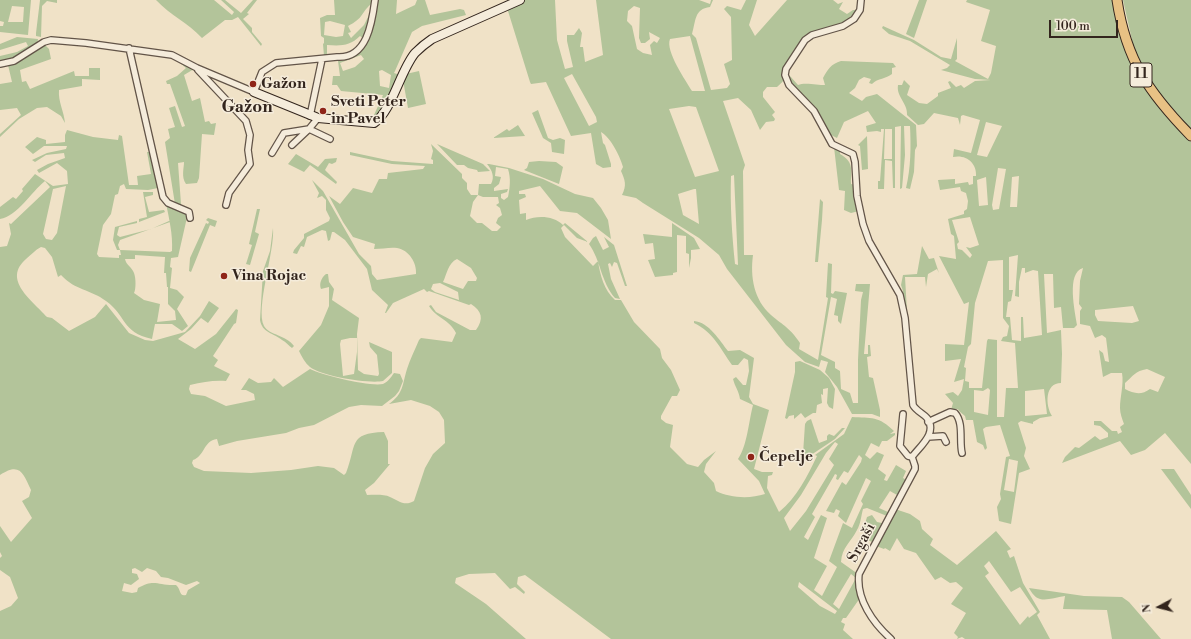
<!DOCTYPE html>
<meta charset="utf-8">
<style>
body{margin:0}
#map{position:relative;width:1191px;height:639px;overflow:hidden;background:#f0e2c7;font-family:"Libre Bodoni",serif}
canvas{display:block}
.north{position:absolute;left:1139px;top:587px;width:40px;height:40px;-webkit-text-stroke:3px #f5ecdb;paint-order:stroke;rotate:263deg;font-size:11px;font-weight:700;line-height:16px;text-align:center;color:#33251d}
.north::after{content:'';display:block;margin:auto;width:14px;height:18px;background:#33251d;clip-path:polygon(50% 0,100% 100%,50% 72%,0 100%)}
.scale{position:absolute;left:1049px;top:20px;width:69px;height:18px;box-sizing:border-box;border:2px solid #33251d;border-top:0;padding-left:5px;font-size:12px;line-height:14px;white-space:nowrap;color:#33251d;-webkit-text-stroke:3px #f5ecdb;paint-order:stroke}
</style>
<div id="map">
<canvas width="1191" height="639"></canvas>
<div class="north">N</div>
<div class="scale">100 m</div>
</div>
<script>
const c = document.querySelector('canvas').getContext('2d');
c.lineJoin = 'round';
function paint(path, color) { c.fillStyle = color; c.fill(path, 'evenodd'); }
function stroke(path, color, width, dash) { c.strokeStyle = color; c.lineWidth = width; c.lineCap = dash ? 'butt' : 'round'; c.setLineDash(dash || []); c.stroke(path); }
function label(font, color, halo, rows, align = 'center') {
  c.font = font + ' "Libre Bodoni",serif'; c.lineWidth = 3; c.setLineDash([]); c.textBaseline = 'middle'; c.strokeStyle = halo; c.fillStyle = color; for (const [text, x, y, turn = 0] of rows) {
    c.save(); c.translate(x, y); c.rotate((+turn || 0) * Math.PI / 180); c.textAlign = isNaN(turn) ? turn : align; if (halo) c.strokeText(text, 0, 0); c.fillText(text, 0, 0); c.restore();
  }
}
paint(new Path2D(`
 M0 0H31L28 35 0 32V26H3L4 22 0 21ZM12 6 24 7 23 22H8Z
 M40 0H57V3L47 1 42 6 41 37 36 36V33Z
 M156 0H214L232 15 234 12 221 0H225L241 13 253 0H257L247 13 249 14 243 19 252 28V32L262 44 261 46 238 17 232 20H225L202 38C188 23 170 15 156 0Z
 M334 0H372L371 4C360 14 364 18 348 26L351 32 348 33 351 38 364 25 370 13 364 39 360 36C350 46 341 46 327 45V57L324 56 323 44 324 43V38L321 36 320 18 327 15H335ZM330 21 345 25 343 36 336 37 324 35 325 22Z
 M377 0H397L396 14 415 5 417 0H425L430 15 460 9 464 10 466 15 422 26 412 32 395 71 394 73 400 75 376 117 374 115 383 95 341 91 337 85H332L333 76H340L338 61C367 61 376 23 377 0ZM361 55 364 59 355 67 343 71 340 63ZM382 70 391 75 389 88 380 86 379 71Z
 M523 0H555L557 40 565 69 573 67 567 41V35H574L579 28 582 33 580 47H583L585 62 603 55 596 0H699L710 4 711 0H713L710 7C694 9 696 21 692 34L696 38 711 90 727 88 730 84 724 64 732 60 731 17 724 9 727 6 741 10 746 0H757L749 25 755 36 787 0H833L838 4 843 2 839 9 847 14 853 10H857C843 27 828 29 807 34 794 50 793 75 777 87H767L763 92V97L775 112 772 115 775 119 774 121 766 122 760 130 751 110 738 98 723 101 745 165 743 171 744 255H753C750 277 754 300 771 315 784 326 790 328 800 343L799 349 818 360 828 298 826 297 828 263 832 264 831 293 833 294 835 291 847 293 841 324 838 321V316L834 315 837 299 831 297 821 355 835 362V368L840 371 841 389 850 393 853 403H858V360L861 300 863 292 855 291 856 284H870L864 354H868V345H870L871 356 867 357 869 377 873 378 880 410V417L872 414H852L837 387 825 372 828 362 821 360 819 367 805 362 786 345 727 269 719 255 699 238 643 203 636 198 622 195C627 185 625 180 621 171L623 167C620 156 611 138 601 132L603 143 605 145 611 164V167L603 168 596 164 591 133 571 136 546 82 531 84 530 82 508 11V8ZM634 6 640 8 639 38 641 43H645L650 39 649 32 660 38 657 43 654 41 650 45 652 55 643 53 637 49 632 26 627 21 628 11ZM690 36 705 91H692C686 81 665 51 670 39ZM572 74 596 117 597 122 589 126 564 78ZM689 106 696 107 719 171 695 177 669 109ZM734 175 738 265 735 264C732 235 730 205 731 176ZM694 189H696L699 224 683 215 678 194Z
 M919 0H927L914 38 906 34Z
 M967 0H1113C1123 64 1146 97 1191 142V464L1165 433 1145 450 1131 455 1120 441 1062 463 1065 457 1075 447 1079 448 1095 436 1100 440 1108 437V433L1100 426 1094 425V421H1101L1112 431H1117L1118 434 1122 432 1120 427 1124 424C1122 419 1120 413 1120 408 1120 397 1124 384 1122 373H1111L1103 377 1099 350 1103 353 1105 361 1109 362 1106 338 1102 335 1095 338 1090 326 1080 324V311L1082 308 1079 304 1080 281 1083 268C1066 273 1075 311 1077 325L1074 328H1063L1061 307 1054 308 1053 274H1044L1047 333 1061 330 1062 354 1061 383C1045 383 1045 405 1052 416L1040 418 1033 422V424L1021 421 1018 423 1026 448 1024 456 1030 469 1019 473 1011 524 999 521 997 507 1001 499 1000 494 1006 457 1010 456 1000 425 986 427 983 429 987 448 985 450 983 445 977 442 973 420H966L965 416 959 411 958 409 951 410 953 403 945 394 953 392 958 396 962 390 964 379 954 382 961 359 945 361V344L964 345 969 302 964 304 939 256 956 259 954 236 951 234 948 219 964 214V211L967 209 968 201 966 193 961 191 960 187 940 190 938 180 955 179V184L968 182 969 185 973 184V176H976C977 163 966 154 953 157L954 149 971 153 980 120 963 115 961 116 960 125 958 118 934 113 924 124 918 125 907 115C908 103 896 97 898 85H902L904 80 910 86 907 95 919 103 927 104 938 96V93L951 88 948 82 950 81 956 87 961 85 964 88 975 81 991 80 975 79 941 70 947 68 950 65 910 41 889 34 882 28 883 26 914 40 941 57 951 59 957 38V59L955 61 988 79 991 73 996 46 981 41 990 10 966 2ZM986 122 1002 126 987 157 977 155ZM998 168 1006 169 999 209 993 210 992 205ZM1019 176 1017 207H1010L1012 177ZM986 177 988 205 979 206 977 180ZM970 217 979 245 970 248 966 247 972 255 970 258 962 250 958 249 957 244 959 242 952 220ZM1018 255 1015 296 1019 297V282L1022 268H1025V273L1033 270 1038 271 1042 335 1024 338 1023 317H1021V341L1012 340 1010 317H1006L1008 302 1011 301 1013 290H1009V257ZM1003 260V318L1009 326 1007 336 1003 337 1001 341 1015 343 1018 388H1006L1004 417H997V340L988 339 987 341 982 388H969V382L965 381 966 368 964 367 968 347 971 344 975 303 988 261ZM1133 306 1139 321 1132 323 1098 321 1095 315V310ZM1147 369 1165 377 1158 392 1150 389C1142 395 1134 394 1125 389V383C1133 376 1135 371 1147 369ZM988 388 990 390 988 415 974 412V390L983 391ZM1044 389 1047 414 1025 416V391ZM1009 459 1018 461 1014 492 1004 490Z
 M1123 0H1191V131L1155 92 1135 53Z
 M17 37 38 39 37 45 12 60 0 62V56L17 52 28 46 26 42 0 50V44Z
 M45 45 49 49 51 59 20 70 22 82 26 81 30 89 74 71 75 76H89V68H100V80L82 79V86L59 90C58 102 64 111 65 123L61 116 47 107 37 108 19 119 0 137V134L21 115 17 108 0 110V84L12 82 8 65Z
 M841 61 893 63 896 67 892 68V74C886 79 878 78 872 84L869 83 871 79 864 77 859 80 855 88 849 93 862 101 866 97 877 94 916 125 917 146 915 150 914 172 910 189 906 188C911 167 911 147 910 126H904L905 155 902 188 900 189 901 126 895 127V188H893L892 161 885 160 884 189H878V181H880L884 129H881V132L877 131 867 132 866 126 876 123 868 111 844 122 837 138 829 134C824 124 820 115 813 107 805 97 795 89 789 78L790 76 798 85C804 82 818 85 825 85L823 78C828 69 831 64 841 61ZM885 129H892V159H884Z
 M182 62 194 69 184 75 192 101 200 98 205 122 209 121 211 124 216 123 214 135 202 134 199 178 197 183 186 184C181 177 184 168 184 162L178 163 181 204 178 205 175 204 165 142 170 138 168 129 175 127 169 108 175 106 182 127 185 126 170 84H167L166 81 177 76 186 68 180 63Z
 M419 71 426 104 408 108 403 80 406 74Z
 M538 110 548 138 553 140 560 138 565 140 564 154 552 152 551 143 543 138 532 113Z
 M518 125 525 136 493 138 507 129 509 131Z
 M67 130 93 137 118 140 119 135 122 136 129 185H138L137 176 151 174 147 152H151L158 188 148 190 126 189 124 184 120 186 118 194 115 195 111 214 103 225 97 254 99 257 119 258V255H121L120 250H117L113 240 115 227 137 221V223L119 227 117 235 120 237 151 229 169 221 170 222 120 240 118 245 120 250 170 252 172 251C173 234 169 219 166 203L188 213 178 257 171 258 170 267 172 268 170 288 177 290 184 297 177 309 188 326 182 331 172 324H155L152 339C121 332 127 316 106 301 90 289 76 291 61 275L58 277 52 257 45 248 41 247C35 250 31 255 26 259 2 280 32 300 47 317L52 318 69 331 95 317 106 304 129 333 145 340 153 341 185 332 200 316 209 301 219 308 208 323 201 318 191 329 178 339 195 349 216 334 236 309 238 310 236 323 234 324 213 356 218 360 214 366 230 374 226 381C214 380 203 382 190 385L189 389 191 394 205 396 226 406 255 400 254 394 246 390H241L249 378 258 383 271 382 274 378 283 387 310 369C322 375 370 387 383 384 388 382 391 377 394 373L400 374 403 381 399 391 395 396 382 406 361 405 349 407 314 425 299 428 286 433 237 441 219 446 217 439C203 441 205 456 193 460L192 463 194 467 204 471 251 473 291 470 318 466 334 468 344 475 346 473C357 445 348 433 384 432L388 441V464H390L374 483 365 490 367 495C374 495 384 494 390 497 398 500 404 507 414 501L425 468 433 454 445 443 444 420 439 412 430 406 411 400 389 404C404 393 402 385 407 369 410 359 415 350 419 340L421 338 452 342 456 333C448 318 437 319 429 306L431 305 436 312 470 330H476C484 319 482 311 471 304L469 305 429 291 427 292 424 289 393 303 386 313H385L388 305 372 290 367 269 345 240 334 232H332L330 240 328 241 326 231 322 230 307 237 304 247 301 246 297 254 293 253 294 250 304 238V234L329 221 330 218 326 210V200L322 196 317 198 319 193 312 180 323 191 359 254 371 266 372 274 377 280 416 274C417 263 409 250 397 248 390 247 382 249 374 249L375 244 353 237 343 222 329 196 340 204 353 188 372 193 379 179H387L388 173 423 169 425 166 392 164 350 155V152L392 161 433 164V160L431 159 433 151 431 144 462 174V178L467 183V189L471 195H478L479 184H491C495 177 492 170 487 164H489L509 168 543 179 575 194 593 198 601 208 608 220 611 239 577 213 560 211 540 186 519 191V194H525L526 197 519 200 520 214 526 213V220C538 215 554 216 563 225L565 223 588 242 577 238 564 225 561 228 565 237 593 266 598 261C600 275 604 290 615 300H621L634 322 660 349 662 358 671 370 680 390 677 396H672L661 416V419L666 423 673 425 670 447 687 464 698 467 704 460 716 451 706 464 704 472 714 483 716 491C730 498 750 499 765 494L759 481 738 459C747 447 749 420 753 405L740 399C739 391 735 387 733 379L736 377 743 385H746L749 371 748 360 744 358 738 365H732C720 348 713 332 694 323V321C709 322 720 341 728 351L740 350 754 358 749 397 753 404 769 410 754 469 762 472H773L772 475 768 476 767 488 779 512C797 497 807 477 817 456L815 455 844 434 852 417C871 418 879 416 894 431L890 434 895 433V435L887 441H882L879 447 871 443 865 455 870 459 877 452 884 455 878 469 886 475 884 480 887 481 896 465 906 471 903 478 908 481 874 543 868 540 866 541 868 537 866 536 867 532 864 527 867 517 872 515 877 522 882 523 887 516 867 508 863 509C861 516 861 523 857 530 851 542 842 547 841 562L858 574 860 598 846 618H843L841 622 845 624 843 630 853 639H611L525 575 518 577 517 584 525 592 524 594 515 587 510 589 495 573 469 574 456 578 455 583 486 604 526 639H0V611L11 606 18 598 10 577 0 570V558L2 556 0 552V526L11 542 32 518 22 501 29 497 31 490C23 473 20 462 0 475V247L7 246 11 234 9 223 11 224 50 187 45 181C31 192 18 216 0 219V207L13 197 16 199 23 191 22 189 35 174 53 186 68 184 67 171 57 163 39 173 37 170 48 164 65 158 64 153 46 155 35 162 32 160 47 153 66 149 67 146H44L33 154 25 147 37 137 46 140V144L65 142V135ZM496 167 508 169C511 178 510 188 508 197L504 200 501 198V194L507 192 508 189 494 191V188L499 184 501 177 495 176ZM66 186 57 233 52 240 46 239 43 234 53 189ZM478 195 483 197H498L499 203 496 205 500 208 502 215 498 218 496 223 501 227 497 231H492L482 223H477L470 216 473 202ZM135 255 165 257 164 273H166L167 287H168V304L175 311 176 320 157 322 160 304 144 300 134 293C136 289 136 278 134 273 132 267 126 265 125 259H135ZM457 259 471 268 477 278 476 281H468L463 289 443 282C447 274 448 263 457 259ZM440 283 458 292 459 300 435 292 431 289 433 284ZM835 442 838 444 829 459 834 465 806 511 790 531 784 518 801 495 826 453ZM859 455 862 458 861 462 846 485 842 482 826 511 834 513 836 509 840 511 838 516 846 523 866 478 871 481 861 501 863 504 852 528 843 523 829 561 837 567 822 596 814 590 827 566 814 558 827 518 821 515 808 540 804 537 815 517 812 514 835 474 837 475 836 479 838 480 844 471 848 473ZM890 491 897 495 888 512 879 508ZM135 568 142 572 147 568 156 571 161 577 168 578 186 585 197 581 200 583 188 590 186 595C179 597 181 589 176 585 158 586 155 578 138 588L137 592 132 593 122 591 124 583 131 585 139 579 137 574 132 573V569ZM851 574 856 578 839 609 833 604ZM799 582 837 611 835 614 820 606 798 587Z
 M867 136 868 169 862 170 860 146 858 145Z
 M437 144 483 164 490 171 478 172 477 170 468 168 464 165H457Z
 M834 147 840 149V154C854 162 851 169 851 184L855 185 859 211 851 213 844 210 845 191 839 190Z
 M296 154 318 167 325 159 337 158 336 162 332 164 329 163 325 170 337 182 336 184 310 165 304 172 288 164Z
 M539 161 556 162 563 167 559 184 524 170 527 168 529 162Z
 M143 192H153V195L145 197 149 212 164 210 165 212 139 222V219L147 217Z
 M820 199 823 202 822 220 818 262H815Z
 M257 209H260L255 232 259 234 250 265 246 264 252 245 249 244Z
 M208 218 217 221 215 227 210 225 191 272 189 271 190 258 206 223 208 224 209 222 206 220Z
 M672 223 694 238 700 249 691 250V258L689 268V254L686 253V236L677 235V272L673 273V275L655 277 648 260 655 259 653 243 645 244 643 234 672 237Z
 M273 228C275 251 255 309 264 326 269 335 286 335 294 346L292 348C289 346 286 342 282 340 274 333 262 333 260 320L263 271 270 251Z
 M596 236 603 250 609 247 604 237 614 245 627 286H625L617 263 614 262 612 267 610 263 608 264 611 279 620 299 615 298C601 282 601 261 589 244L593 238Z
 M922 246 929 259 934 258 939 273 937 269 928 274 926 287 925 277H905L907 311H905L902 293 903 291 901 285 903 275 917 274Z
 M326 274H328L329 282 334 289 332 300 359 318 357 334 358 370 364 374 378 376 379 374 377 355 370 347 369 342 392 352V373L383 381C369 384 321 376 310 367 305 363 302 357 299 351L321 325 329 306V287L321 289C319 284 321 278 326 274ZM350 338H357V352L354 374 343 376 340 344 341 340Z
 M800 361 820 370 829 378 835 389 833 409 829 407 827 403 828 388 823 389V395L821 394 822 403 817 405 816 413H813L805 418 801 413 794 419V415L789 416 787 419 785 418 795 372V362Z
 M811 419 819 443 827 440V436L829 434 834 436 842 428H845L835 439 808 457 803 454 805 424 807 421Z
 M1161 469H1174L1191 495V509Z
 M895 509 910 514 920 521 922 529 933 539 930 545 957 565 996 531 1011 549 1007 551 1010 558 1014 556 1023 583 1040 612 1037 615 1050 639H965L962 637 957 639 958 637 954 633 966 613 951 604 963 588 956 582 950 583 941 577 935 580 916 553 904 549 897 538 890 551 885 548 884 549 876 546ZM989 561 1011 592 1020 587 1037 612 1029 618 1028 616 1020 625 985 576 989 573 984 566Z
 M1029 588 1084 596 1122 597 1129 602 1161 639H1112L1107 610 1063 609 1065 596C1049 598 1038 606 1029 588Z`), '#b3c49a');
const street = new Path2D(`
 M861 0 860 10 854 19 843 26 812 35 805 40 786 69 785 75 789 85 814 111 832 144 853 154 855 162 857 196 863 224 869 241 900 295 905 318 913 405C916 411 923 413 927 418 938 433 920 446 912 457
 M129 48 163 197 168 203 189 212 190 218
 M0 64 14 61 44 42 51 40 86 43 172 55 197 68 254 92 262 72 276 63 337 57C367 59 372 23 375 0
 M198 70 246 121 250 135 248 150 250 164 229 193 226 205
 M310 116 322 59
 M292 145 309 129 330 139
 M272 153 284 133 309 129 318 118
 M903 414 900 446 908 456 912 457
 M928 422 950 412 955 413C964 423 959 441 962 453
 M928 437 943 436 946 442
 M891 639C873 623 856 599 859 574L915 469V466L912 457`);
const secondary = new Path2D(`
 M254 92 318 118 374 123C392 111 400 71 415 53 420 48 426 43 432 39L520 0`);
const primary = new Path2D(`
 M1117 0C1126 60 1149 93 1191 136`);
stroke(street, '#625448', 8);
stroke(secondary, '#33251d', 10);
stroke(primary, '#33251d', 11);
stroke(street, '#f5ecdb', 5.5);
stroke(secondary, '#f5ecdb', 8);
stroke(primary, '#e8c184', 9);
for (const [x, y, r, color] of [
 [253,84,4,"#8f2418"],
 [323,111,4,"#8f2418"],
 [224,276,4,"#8f2418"],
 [751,457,4,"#8f2418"]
]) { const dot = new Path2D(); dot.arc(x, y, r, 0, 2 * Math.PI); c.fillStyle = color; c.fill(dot); stroke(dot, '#f5ecdb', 1.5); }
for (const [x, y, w] of [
 [1141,75,22]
]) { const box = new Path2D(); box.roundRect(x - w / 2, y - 12, w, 24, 3); c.fillStyle = '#f5ecdb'; c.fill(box); stroke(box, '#33251d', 1); }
label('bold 14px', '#33251d', null, [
 ["11",1141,75]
]);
label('bold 15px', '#33251d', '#f5ecdb', [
 ["Gažon",261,84],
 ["Sveti Peter",331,102],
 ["in Pavel",331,119],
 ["Vina Rojac",232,276],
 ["Čepelje",759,457]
], 'left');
label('15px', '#33251d', '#f5ecdb', [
 ["Srgaši",862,543,-62]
]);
label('bold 17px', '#33251d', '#f5ecdb', [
 ["Gažon",247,108]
]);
</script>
